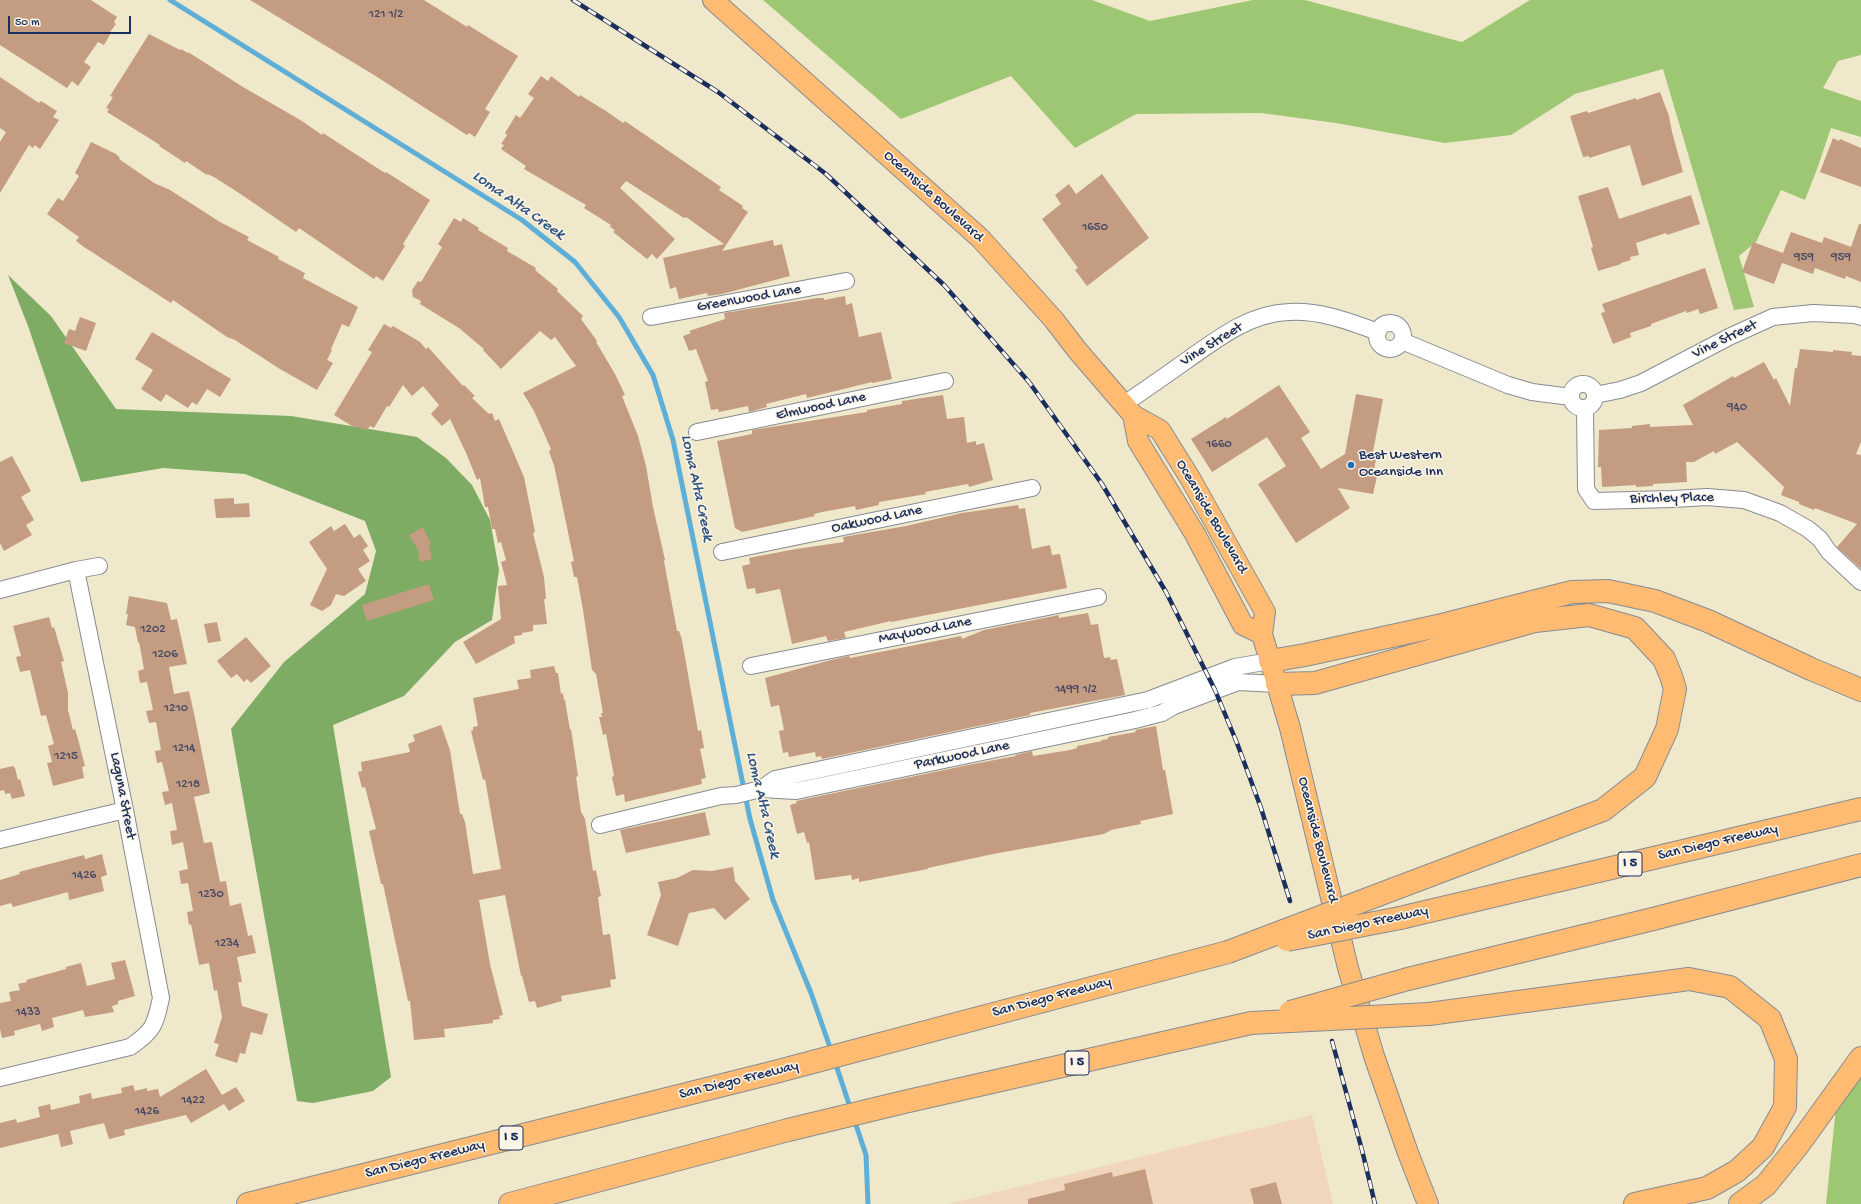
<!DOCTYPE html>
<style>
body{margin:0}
#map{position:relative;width:1861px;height:1204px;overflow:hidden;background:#f0e8cb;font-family:"Gochi Hand",sans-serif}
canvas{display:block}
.scale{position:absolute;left:8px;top:16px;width:123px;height:18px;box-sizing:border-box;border:2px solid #1b2f5e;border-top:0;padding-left:5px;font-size:12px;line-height:14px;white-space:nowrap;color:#1b2f5e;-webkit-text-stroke:3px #fcf5e5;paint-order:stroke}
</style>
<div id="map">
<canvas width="1861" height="1204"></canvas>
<div class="scale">50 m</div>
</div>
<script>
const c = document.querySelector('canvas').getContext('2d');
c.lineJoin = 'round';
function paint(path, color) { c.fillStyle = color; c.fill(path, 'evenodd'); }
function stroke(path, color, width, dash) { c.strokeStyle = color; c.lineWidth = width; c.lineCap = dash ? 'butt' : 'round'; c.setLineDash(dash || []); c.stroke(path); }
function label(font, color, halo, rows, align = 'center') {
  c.font = font + ' "Gochi Hand",sans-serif'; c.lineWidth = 3; c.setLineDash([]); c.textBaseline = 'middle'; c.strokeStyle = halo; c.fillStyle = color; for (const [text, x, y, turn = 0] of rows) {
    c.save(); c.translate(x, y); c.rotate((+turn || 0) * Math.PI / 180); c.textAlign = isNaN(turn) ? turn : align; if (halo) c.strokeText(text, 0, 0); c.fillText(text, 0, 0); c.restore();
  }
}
paint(new Path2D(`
 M1312 1115 1333 1204H948Z`), '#f0d6bc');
paint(new Path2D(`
 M763 0H1092L1150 21 1253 0H1305L1462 42 1530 0H1861V55L1838 61 1823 88 1861 101V137L1831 128 1817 169 1805 200 1781 190 1756 242 1739 256 1754 307 1734 310 1663 69 1575 94 1511 135 1445 143 1336 123 1261 113 1136 114 1075 148 1011 76 901 119Z
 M1861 1062V1204H1826L1837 1098Z`), '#9ec773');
paint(new Path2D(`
 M8 275 51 316 116 409 291 416 417 437 446 458 472 485 490 520 499 570 492 620 455 642 404 696 333 725 391 1077 373 1091 313 1103 297 1101 231 729 284 662 365 594 376 551 365 521 245 474 163 468 81 482 28 326Z`), '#7eac65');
stroke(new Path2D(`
 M170 0 522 220 575 262 619 317 653 375 673 440 750 819 773 900 811 993 832 1053
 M835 1062 851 1110
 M854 1119 866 1155 868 1204`), '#5dafd8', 5);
paint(new Path2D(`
 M0 0H91L117 17 114 22 116 24 110 32 111 33 104 45 98 42 84 62 91 67 78 86 72 81 67 88 0 45Z
 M250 0H424L467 27 468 25 518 56 485 109 490 112 475 137 469 133 467 135 374 75Z
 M149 34 180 50 181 49 188 53V52L243 87 302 121 322 135 323 133 385 173 386 172 430 200 403 244 405 246 383 281 376 276 374 279 362 271 299 228 296 232 242 195 214 177 207 174V175L186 161 185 163 179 159 159 146 160 145 107 112 109 109 106 108 113 97 110 96Z
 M541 76 548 81 551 76 579 97 580 95 606 111 623 123 625 121 721 187 719 190 743 206 742 208 748 212 722 251 773 240 774 246 782 244 790 276 722 294 708 296 707 293 679 299 676 287 670 289 663 258 724 244 686 217 684 218 626 181 620 188 675 239 657 259 652 254 647 259 613 232 615 230 610 227 611 225 584 208 586 205 524 169 526 166 501 149 504 145 501 144 507 135 505 133 516 115 520 118 534 98 528 94Z
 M0 77 39 103 41 101 57 111 53 117 59 120 40 149 35 145 33 148 29 145 0 193V142L6 132 0 128Z
 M1660 92 1669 116 1672 132 1683 172 1642 186 1630 145 1589 158V156L1583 157 1570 116 1587 111 1588 113 1636 98V100Z
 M1833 138 1839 141 1840 139 1861 148V187L1820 172Z
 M91 142 116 154 120 158 119 159 154 183 170 190 220 222 249 237 247 240 279 257 278 259 305 273 303 278 358 307 349 327 342 324 331 349 332 350 327 360 333 363 317 390 280 369 235 340 227 337 173 300 171 303 84 247 76 241 79 237 47 214 58 198 63 201 79 176 75 173Z
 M1102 174 1149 238 1087 286 1075 270 1078 268 1042 219 1061 204 1055 195 1069 184 1076 194Z
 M1608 187 1619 219 1691 195 1700 224 1667 235 1666 233 1636 243 1639 255 1630 257 1631 260 1621 263V264L1598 271 1591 248 1593 247 1578 196Z
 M454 218 461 222 463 218 479 228 478 230 508 248 507 251 536 268 535 270 558 289 557 291 583 316 581 319 597 341 596 342 615 374 625 395 622 396 638 436 646 466 653 507 665 560 664 561 677 631H679L682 640 698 731 701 730 704 748 700 749 706 778 701 779 702 784 625 802 624 794 616 796 612 777 614 776 606 734 603 735 599 717H602L601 713H603L596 674 592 670 583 610 577 577H574L571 562 574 561 554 465 549 452 551 449 534 411 523 393 576 366 555 337 551 340 540 331 501 369 483 350 484 349 459 328 420 304 421 301 413 297 412 290 418 281 421 282 442 247 438 244Z
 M1859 224H1861V282L1846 276 1845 279 1815 268 1813 274 1782 263 1774 284 1742 272 1753 242 1783 253 1791 232 1822 243 1824 237 1851 247Z
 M1705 268 1718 308 1700 314 1698 309 1687 313 1686 311 1651 324V326L1630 333 1631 337 1613 344 1601 313 1605 312 1602 304Z
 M845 296 846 305 852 303 859 337 881 332 892 379 872 383V382L807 398 806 394 766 404 767 407 749 412 748 406 719 412 718 409 711 410 705 382 708 381 696 349 689 351 683 336 691 333 689 331 725 319 724 313 817 298H824V300Z
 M80 317 96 323 86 351 64 343 69 329 75 331Z
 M384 324 391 328 393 326 420 342 426 349 428 347 463 386 464 385 475 396 472 398 489 414 492 413 495 421 499 419 524 477 535 532 533 533 544 577 546 599H544L547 624 533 625V631L522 633V635L514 636 515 643 476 664 463 642 501 619 498 586 507 585 501 562 506 560 501 542 498 543 495 529H492L488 507H485L480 478 477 480 467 455 450 419 442 426 431 414 439 405 423 386 412 396 403 385 389 407 387 406 374 428 370 426 367 430 352 426 334 415 372 352 368 350Z
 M152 332 231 379 220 397 207 389 197 405 192 402 188 408 166 394 161 402 141 389 153 370 135 359Z
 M1800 349 1833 352V350L1852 352 1851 355 1861 356V442L1856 454 1861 455V569L1837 547 1857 524 1815 508 1814 510 1799 504V502L1781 495 1784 487 1737 442 1715 454 1714 451 1694 462H1686L1687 482 1653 484V486L1636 487V485L1602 487 1601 467H1598L1599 430 1632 428V426L1650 424V427L1693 425 1683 405 1733 376 1734 378 1764 362 1774 380 1776 378 1790 406 1795 368H1797Z
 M1279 385 1310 432 1301 438 1321 469 1345 454 1356 394 1383 399 1372 457 1376 458 1374 471 1378 472 1373 494 1338 488 1350 508 1296 543 1258 484 1286 466 1267 437 1212 472 1191 439 1226 417 1227 419Z
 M943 395 947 419 964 417 967 443 976 441V445L984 443 993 480 969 487 968 484 925 492 926 494 879 502V505L856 510 855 506 822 512 814 514 815 516 742 532 735 528 717 441 752 434V430L867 412V410L902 404V401Z
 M12 456 31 491 21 497 34 520 26 525 32 535 4 551 0 543V462Z
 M234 498V504L249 503 250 517 216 518 214 499Z
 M1018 505 1019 509 1025 508 1032 549 1050 545 1052 555 1060 554 1067 588 891 622V621L844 632 846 638 828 641 826 636 792 644 780 589 756 594 755 588 747 589 742 566 750 564 749 558 796 549 844 542 843 537 906 526 962 513Z
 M345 524 354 538 360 534 368 546 363 550 370 561 358 569 366 581 344 596 336 594 331 605 322 611 310 605 327 569 309 542 331 526 334 531Z
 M423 527 431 544 429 545 432 559 420 562 418 550 409 535Z
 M429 584 434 600 367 621 362 605Z
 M129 596 167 603 171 620 177 619 187 664 169 667 174 694 189 691 195 718 210 793 194 797 204 843 212 842 220 882 226 881 230 906 241 903 248 936 252 935 256 953 237 957 242 982H238L242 1006 268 1014 262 1035 251 1032 245 1054 240 1053 237 1063 215 1056 219 1044 214 1043 222 1017 217 990 214 991 209 963 199 965 191 924 189 925 187 912 193 911 188 883 181 884 179 871 188 869 183 842 172 845 170 831 177 830 172 803 165 805 162 792 169 791 162 762 157 763 155 751 161 750 156 722 149 723 146 711 153 710 147 682 140 683 138 671 144 669 139 642 138 643 135 627 126 625 128 614H126Z
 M1088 613 1091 625 1098 624 1104 658 1110 657 1111 660 1117 659 1125 695 1030 713V715L822 759 821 756 816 757 815 752 789 757 788 752 783 753 779 731 784 730 779 705 771 707 765 678 831 660 849 656 850 658 961 636 962 639 984 630 1059 615V618Z
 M49 617 52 628 54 627 64 661 61 662 68 693V710L73 730 75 729 78 739 85 766 82 767 84 778 53 786 47 763 52 762 48 746 54 744 46 715 41 716 30 670 20 672 16 657 21 656 13 626Z
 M217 622 221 641 208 643 204 624Z
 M246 637 271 666 251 683 247 679 244 682 237 674 231 678 217 661Z
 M554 666 556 673H558L561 694 563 693 564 700H565L570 730 571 729 578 776 576 777 581 812 585 819 593 871 596 870 601 896 598 897 603 935 610 934 616 979 610 980 611 987 561 996 562 1001 537 1008 535 1001 529 1002 522 976H521L505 895 479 900 490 964 503 1015 499 1016 500 1019 493 1020V1023L444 1029 445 1037 414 1040 410 1001H408L383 884H381L369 831 376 829 365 787 362 788 358 772 362 771 361 762 410 752 408 744 415 741 413 735 441 725 450 750 460 814H462L465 822 473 874 501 869 485 779 483 780 471 731 473 730V727L478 726 473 698 519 689 517 680 531 678 530 670Z
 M1156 726 1163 770H1165L1173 814 1140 821 1141 824 1111 830 1104 834 993 854 928 868V869L859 882V878L852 880 851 875 815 880 809 842 807 843 804 832 797 834 790 805 797 803 796 801 968 765 1016 756 1015 755 1032 751 1033 756 1070 750 1077 748V746L1102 741 1101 740 1108 739V737L1136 732 1135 730Z
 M13 766 15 768 18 780 20 779 25 796 12 799 10 793 5 794 4 790 0 791V769Z
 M705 812 710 835 626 853 620 830Z
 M102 854 107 875 101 877 104 891 69 900 68 892 13 907 11 903 0 906V880L20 874 19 872 84 855 85 859Z
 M733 867 735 881 750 899 725 920 714 908 689 913 678 946 647 935 661 895 658 882 677 878 693 870 712 871Z
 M125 960 135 996 118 1001V1004L112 1006 114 1012 85 1017 83 1010 52 1018 54 1027 42 1031 40 1024 14 1031 15 1035 2 1038 0 1029V1003L11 1001 9 992 20 990 18 984 27 982 26 980 66 969V967L81 963 87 986 115 979 111 963Z
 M206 1069 222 1095 236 1087 245 1101 229 1111 224 1104 191 1123 186 1115 124 1130 125 1135 109 1139 104 1123 70 1131 73 1144 61 1147 58 1134 0 1148V1123L16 1119 17 1123 40 1117 38 1107 50 1104 51 1110 80 1103 79 1096 91 1093 92 1099 122 1093 121 1088 133 1085 135 1091 147 1088V1091L158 1089 160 1097Z
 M1145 1169 1153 1204H1028V1199L1065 1190 1064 1184 1112 1172 1113 1177Z
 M1276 1182 1282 1204H1254L1250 1189Z`), '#c49c81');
const minor = new Path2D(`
 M651 317 846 281
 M1377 336a13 13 0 1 1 26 0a13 13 0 1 1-26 0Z
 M1402 341 1508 385 1532 392 1571 397
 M1571 396a12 12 0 1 1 24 0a12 12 0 1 1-24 0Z
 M1595 395 1620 390 1641 383 1731 336 1773 317 1813 313 1855 315 1861 317
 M1124 404C1145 390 1166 375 1186 361 1217 339 1250 313 1289 312 1320 310 1350 322 1378 332
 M1585 408 1586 489 1594 501 1673 499 1707 497 1744 500 1780 513 1808 529 1820 539 1829 552 1861 582
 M697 432 945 381
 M722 552 1032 488
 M0 590 76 570 99 566
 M1270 661 1235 667 1148 700 775 779 761 789 796 791 1135 720 1162 713 1174 706 1238 682 1277 684
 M751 666 1098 597
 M600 825 721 796 736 795 761 789
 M0 840 125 810
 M0 1078 130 1047C154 1031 155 1025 161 998L125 810 76 570`);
const major = new Path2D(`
 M713 0 980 238 1054 320 1077 350 1133 415 1160 430 1190 478 1265 612 1262 634 1290 728 1348 968 1374 1056 1408 1153 1428 1204
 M1133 415 1138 441 1195 534 1243 625 1262 634`);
const highway = new Path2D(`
 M1270 661 1305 655 1442 625 1572 592 1608 591 1655 601 1708 621 1811 669 1861 690
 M1277 684 1315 683 1535 621 1589 615 1635 628 1664 659 1671 676 1675 689 1667 729 1645 777 1603 810 1394 889
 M1400 918 1861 809
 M1408 979 1653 919 1861 865
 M1429 1014 1689 979 1730 987 1770 1019 1786 1059 1785 1107 1763 1147 1737 1171 1707 1188 1635 1204
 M248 1204 775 1072 1228 952
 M510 1204 788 1130 904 1102 1251 1023
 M1740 1204 1766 1185 1799 1144 1861 1058`);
stroke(minor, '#868c94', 18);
stroke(major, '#868c94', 22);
stroke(highway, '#868c94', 24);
stroke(minor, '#fff', 16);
stroke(major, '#ffbb71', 20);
stroke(highway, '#ffbb71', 22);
const rail = new Path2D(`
 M573 0 718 92 826 174 944 285 1029 382 1102 484 1166 592 1215 690 1237 743 1261 808 1290 901
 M1332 1041 1362 1150 1375 1204`);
stroke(rail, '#1b2f5e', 4.5);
stroke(rail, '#fcf5e5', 3, [9]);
const highwayBridge = new Path2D(`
 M1287 940 1400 918
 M1228 952 1394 889
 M1290 1012 1408 979
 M1251 1023 1429 1014`);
stroke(highwayBridge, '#868c94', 24, []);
stroke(highwayBridge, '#ffbb71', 22);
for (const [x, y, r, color] of [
 [1351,465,4,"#1f6fb2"]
]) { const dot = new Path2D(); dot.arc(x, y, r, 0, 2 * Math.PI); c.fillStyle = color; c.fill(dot); stroke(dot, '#fcf5e5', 1.5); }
label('13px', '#454a67', null, [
 ["121 1/2",386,15],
 ["1650",1095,228],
 ["959",1804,258],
 ["959",1841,258],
 ["940",1737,408],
 ["1660",1219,445],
 ["1202",153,630],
 ["1206",165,655],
 ["1499 1/2",1076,690],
 ["1210",176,709],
 ["1214",184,749],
 ["1215",66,757],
 ["1218",188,785],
 ["1426",84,876],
 ["1230",211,895],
 ["1234",227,944],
 ["1433",28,1013],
 ["1422",193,1101],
 ["1426",147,1112]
]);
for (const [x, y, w] of [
 [1630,864,24],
 [1077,1063,24],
 [511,1138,24]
]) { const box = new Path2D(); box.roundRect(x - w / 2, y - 12, w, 24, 3); c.fillStyle = '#fcf5e5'; c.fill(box); stroke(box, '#1b2f5e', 1); }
label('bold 14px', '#1b2f5e', null, [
 ["I 5",1630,864],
 ["I 5",1077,1063],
 ["I 5",511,1138]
]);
label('15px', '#1b2f5e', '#fcf5e5', [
 ["Oceanside Boulevard",933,197,42],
 ["Greenwood Lane",749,299,-10],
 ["Vine Street",1725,340,-26],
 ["Vine Street",1212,345,-32],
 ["Elmwood Lane",821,407,-12],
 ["Birchley Place",1672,499,-1],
 ["Oceanside Boulevard",1211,517,60],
 ["Oakwood Lane",877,520,-12],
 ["Maywood Lane",925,631,-11],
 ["Parkwood Lane",962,756,-12],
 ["Laguna Street",122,796,79],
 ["Oceanside Boulevard",1317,840,76],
 ["San Diego Freeway",1718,843,-13],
 ["San Diego Freeway",1368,924,-12],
 ["San Diego Freeway",1052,998,-15],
 ["San Diego Freeway",739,1081,-14],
 ["San Diego Freeway",425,1160,-14]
]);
label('15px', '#1b2f5e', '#fcf5e5', [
 ["Best Western",1359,456],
 ["Oceanside Inn",1359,473]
], 'left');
label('italic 16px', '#2f5583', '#fcf5e5', [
 ["Loma Alta Creek",518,206,35],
 ["Loma Alta Creek",696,488,78],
 ["Loma Alta Creek",762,805,77]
]);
</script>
